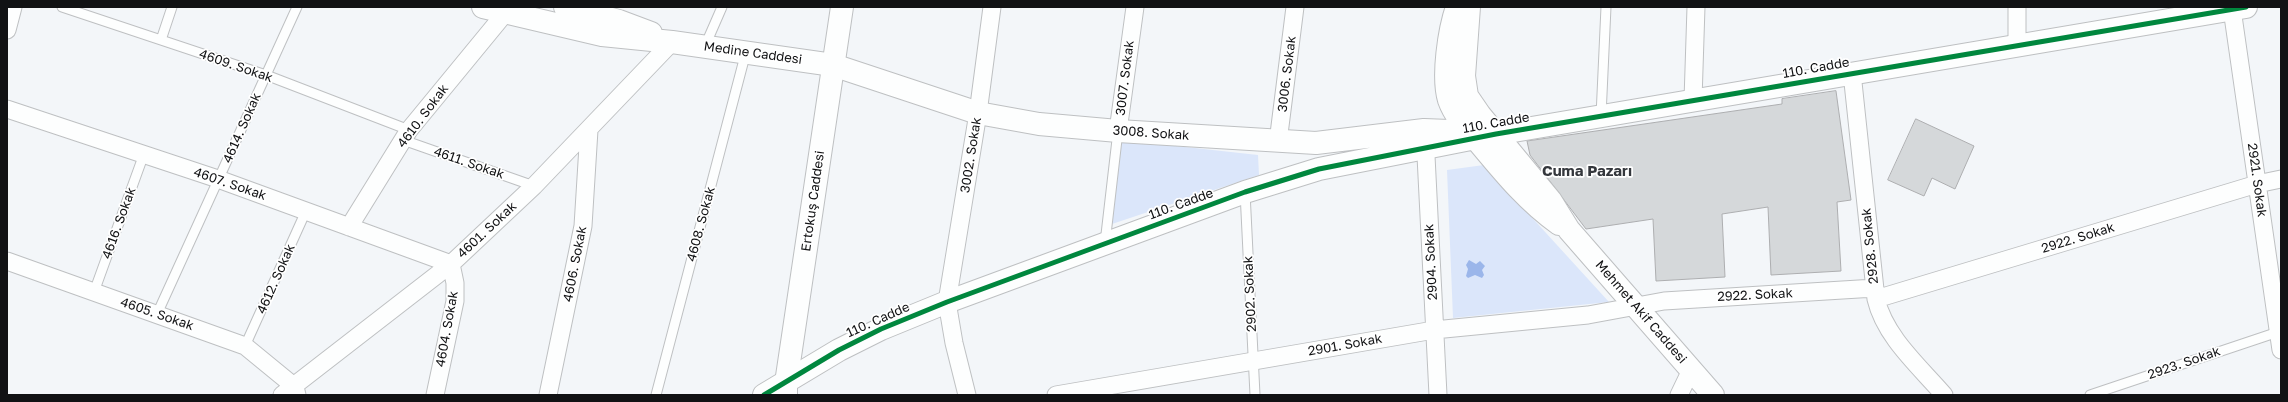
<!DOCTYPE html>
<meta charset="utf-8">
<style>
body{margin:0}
#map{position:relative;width:2288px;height:402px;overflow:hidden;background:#f3f6f9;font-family:"Golos Text",sans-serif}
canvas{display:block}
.frame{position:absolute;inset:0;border:8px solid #111214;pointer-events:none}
</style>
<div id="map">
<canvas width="2288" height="402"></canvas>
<div class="frame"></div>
</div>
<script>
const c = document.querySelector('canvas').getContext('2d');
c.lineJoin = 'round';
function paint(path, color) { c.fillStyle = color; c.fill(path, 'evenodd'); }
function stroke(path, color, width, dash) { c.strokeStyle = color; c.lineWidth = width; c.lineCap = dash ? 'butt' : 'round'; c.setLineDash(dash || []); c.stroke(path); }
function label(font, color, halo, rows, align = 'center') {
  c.font = font + ' "Golos Text",sans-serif'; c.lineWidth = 3.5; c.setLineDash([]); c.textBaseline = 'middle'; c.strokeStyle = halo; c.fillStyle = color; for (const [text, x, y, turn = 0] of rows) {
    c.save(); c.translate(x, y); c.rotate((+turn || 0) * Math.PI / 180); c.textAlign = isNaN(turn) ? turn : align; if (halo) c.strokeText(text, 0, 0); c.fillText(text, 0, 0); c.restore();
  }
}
paint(new Path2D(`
 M1122 140 1258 155 1259 175 1112 224Z
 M1484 165 1609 302 1453 318 1447 170Z`), '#dbe6fa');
paint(new Path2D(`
 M1469 260 1476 264 1480 261 1485 266 1482 270 1484 275 1482 278 1475 275 1468 278 1466 276 1468 269 1466 265Z`), '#9bb6ea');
const building = new Path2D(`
 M1836 91 1851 200 1837 202 1841 271 1771 275 1768 207 1722 214 1725 277 1656 281 1653 219 1586 229 1530 155 1527 141 1782 104V99Z
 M1916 119 1974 146 1955 189 1932 178 1924 196 1888 180Z`);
paint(building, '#d5d8da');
stroke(building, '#adaeb0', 1);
const service = new Path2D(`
 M62 7 266 75 409 130
 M161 40 172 7
 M705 46 722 7
 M1601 116 1606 7
 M403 140 534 186
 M1245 192 1255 395
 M1105 243 1118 131
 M94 292 144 154
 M157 314 297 7
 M245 346 306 211
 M656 395 746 52
 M2090 395 2278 332`);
const minor = new Path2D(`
 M2017 7V45
 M2232 9 2281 350
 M7 30 13 7
 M1852 73 1876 299C1885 337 1919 366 1944 395
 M1693 100 1696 7
 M7 109 218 179 451 264 455 283V301L435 395
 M1118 131 1135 7
 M1425 136 1438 395
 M1278 142 1295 7
 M349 227 409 130 506 12
 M7 261 245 346 295 387 297 395
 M1876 299 2257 184 2281 179
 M282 395 451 264 534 186 672 42
 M548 395 583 226 589 130
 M967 395 954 343 947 302 978 113 992 7
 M1056 395 1434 330 1588 315 1664 301 1875 288
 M1679 395 1691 370`);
const tertiary = new Path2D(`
 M483 7 602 35 672 42 833 65 978 113 1039 124 1118 131 1316 143 1424 130 1449 131 1464 135
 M565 7 619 21 651 33
 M1457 7C1449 30 1442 77 1449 100 1455 117 1469 131 1480 144 1505 174 1528 202 1559 224
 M1469 7 1464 76 1467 96 1480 115 1551 201 1569 230 1713 395
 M764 395 839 350 881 329 947 302 1245 192 1319 169 1496 134 2246 7`);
const secondary = new Path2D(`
 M786 395V383L842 7`);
stroke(service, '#bec0c2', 11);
stroke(minor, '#bec0c2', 19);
stroke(tertiary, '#bec0c2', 24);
stroke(secondary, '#bec0c2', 24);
stroke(service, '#fdfefe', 9);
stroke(minor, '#fdfefe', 17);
stroke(tertiary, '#fdfefe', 22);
stroke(secondary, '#fdfefe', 22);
stroke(new Path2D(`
 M764 395 839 350 881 329 947 302 1245 192 1319 169 1496 134 2246 7`), '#00873e', 5);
label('13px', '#111214', '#fff', [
 ["Medine Caddesi",753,53,8],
 ["4609. Sokak",236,66,19],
 ["110. Cadde",1816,68,-10],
 ["3006. Sokak",1287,74,-83],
 ["3007. Sokak",1125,78,-83],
 ["4610. Sokak",423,116,-53],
 ["110. Cadde",1496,123,-10],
 ["4614. Sokak",242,128,-66],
 ["3008. Sokak",1151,133,4],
 ["3002. Sokak",971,155,-81],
 ["4611. Sokak",469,163,19],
 ["2921. Sokak",2257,180,82],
 ["4607. Sokak",230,184,19],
 ["Ertokuş Caddesi",813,201,-82],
 ["110. Cadde",1181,204,-20],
 ["4616. Sokak",119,223,-70],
 ["4608. Sokak",701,224,-75],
 ["4601. Sokak",487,230,-43],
 ["2922. Sokak",2078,238,-17],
 ["2928. Sokak",1870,246,-96],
 ["2904. Sokak",1431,262,-93],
 ["4606. Sokak",575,264,-79],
 ["4612. Sokak",276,279,-66],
 ["2902. Sokak",1250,294,-93],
 ["2922. Sokak",1755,295,-3],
 ["Mehmet Akif Caddesi",1641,312,49],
 ["4605. Sokak",157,314,19],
 ["110. Cadde",878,320,-24],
 ["4604. Sokak",447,329,-80],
 ["2901. Sokak",1345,345,-10],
 ["2923. Sokak",2184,363,-19]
]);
label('bold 15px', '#34373c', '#fff', [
 ["Cuma Pazarı",1587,171]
]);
</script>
